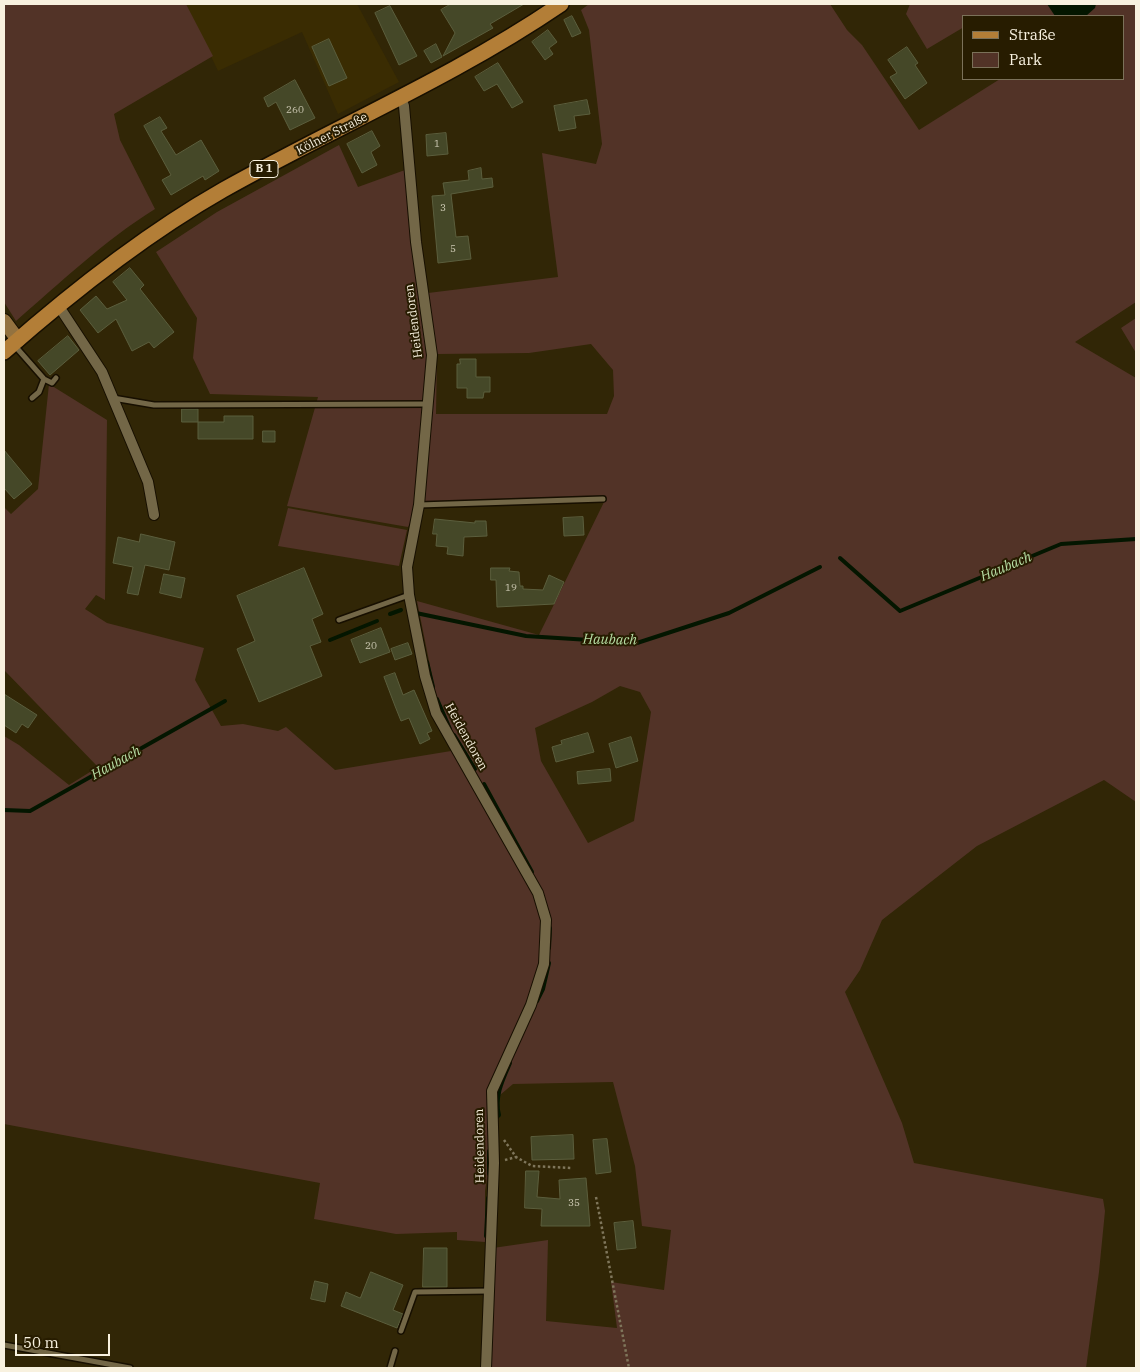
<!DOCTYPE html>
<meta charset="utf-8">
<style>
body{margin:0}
#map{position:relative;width:1140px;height:1372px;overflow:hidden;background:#312606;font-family:"IBM Plex Serif",serif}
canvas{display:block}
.frame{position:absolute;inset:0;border:5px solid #f8f1df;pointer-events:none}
.legend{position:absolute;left:962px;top:15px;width:162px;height:65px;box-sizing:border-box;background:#271c00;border:1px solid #7b7159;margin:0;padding:6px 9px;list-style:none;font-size:15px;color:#f8f1df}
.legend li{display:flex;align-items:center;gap:10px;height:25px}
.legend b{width:25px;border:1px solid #7b7159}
.scale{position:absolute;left:15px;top:1334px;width:95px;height:22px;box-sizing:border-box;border:2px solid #f8f1df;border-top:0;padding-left:6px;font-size:15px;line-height:18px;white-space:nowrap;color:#f8f1df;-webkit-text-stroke:4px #271c00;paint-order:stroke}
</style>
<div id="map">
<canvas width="1140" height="1372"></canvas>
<div class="frame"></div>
<ul class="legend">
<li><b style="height:6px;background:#b37e37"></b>Straße</li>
<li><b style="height:14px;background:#523327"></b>Park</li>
</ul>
<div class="scale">50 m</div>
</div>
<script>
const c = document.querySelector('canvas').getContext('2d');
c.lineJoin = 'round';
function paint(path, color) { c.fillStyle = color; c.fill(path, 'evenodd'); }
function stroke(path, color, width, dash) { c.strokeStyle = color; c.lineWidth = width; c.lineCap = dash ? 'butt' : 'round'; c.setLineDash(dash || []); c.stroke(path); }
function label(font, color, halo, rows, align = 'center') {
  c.font = font + ' "IBM Plex Serif",serif'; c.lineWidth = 4; c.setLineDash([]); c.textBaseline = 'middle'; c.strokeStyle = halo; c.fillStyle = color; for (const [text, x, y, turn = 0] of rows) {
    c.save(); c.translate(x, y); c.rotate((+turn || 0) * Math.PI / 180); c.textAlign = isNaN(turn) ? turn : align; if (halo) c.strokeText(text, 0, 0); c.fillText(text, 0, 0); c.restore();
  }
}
paint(new Path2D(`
 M186 4H357L399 82 338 114 302 32 218 71Z`), '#3a2c02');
paint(new Path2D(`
 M4 4H186L213 56 114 114 120 140 155 209C105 240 60 283 16 321L4 302Z
 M589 4H830L847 30 862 45 919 130 1000 79H1124V16H964V27L927 49 906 14 910 4H1136V302L1075 342 1136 378V802L1104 780 977 846 882 920 860 970 845 992 902 1123 914 1163 1103 1199 1105 1211 1099 1272 1086 1368H481L486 1249 548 1240 546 1321 617 1328 611 1282 664 1290 671 1230 642 1226 635 1166 613 1082 513 1084 500 1095 485 1191V1242L457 1240V1232L396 1234 314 1219 320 1183 4 1124V736L19 745 69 785 98 767 4 670V507L11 514 38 489 49 384 107 420 105 600 96 595 85 609 107 623 204 648 195 680 221 726 243 724 278 731 286 727 335 770 451 751 460 743 438 706 417 601 539 635 604 502 420 506 408 527 287 506 318 397 210 394 193 358 197 318 156 252 217 212 339 145 358 187 405 170 412 238H421L428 293 558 277 542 153 596 164 602 144 589 30 581 10ZM591 344 613 370 614 396 607 414H436L437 354 529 353ZM620 686 640 692 651 712 634 821 588 843 541 761 535 728 592 702Z
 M1136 318V353L1121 328Z
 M288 508 407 530 399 566 278 546Z`), '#523327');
paint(new Path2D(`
 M1047 4H1096L1095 8 1086 16H1055Z`), '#041600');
stroke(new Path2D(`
 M840 558 900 611 1061 544 1136 539
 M416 613 526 636 637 643 729 613 820 567
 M390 614 401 610
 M330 640 377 621
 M427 662 433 687
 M437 699 450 729
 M454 735 475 769
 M484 784 532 872
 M4 810 30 811 225 701
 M549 948 550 928
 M537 1001 543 989 549 963
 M497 1117 499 1115C494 1097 503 1079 510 1063
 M489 1174V1151
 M486 1236 488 1198`), '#041600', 4);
const building = new Path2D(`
 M451 4H524L490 24 493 28 443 56 455 33 441 10Z
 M390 6 417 56 399 65 375 13Z
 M572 16 581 33 572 37 564 20Z
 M548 30 557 42 549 48 553 54 545 60 532 42Z
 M329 39 347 78 329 86 312 47Z
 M436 44 442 57 431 63 424 51Z
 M907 47 918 63 915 65 927 83 905 99 890 77 897 73 888 60Z
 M498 63 523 102 512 108 497 84 484 91 475 77Z
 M295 80 315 118 290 130 276 102 268 107 264 98Z
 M587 100 590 114 574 116 576 128 559 131 554 106Z
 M160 117 167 128 161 131 176 155 201 140 219 171 205 180 203 176 171 195 162 180 171 175 144 126Z
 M372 131 380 146 371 152 377 165 362 173 347 144Z
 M446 133 448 154 427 156 426 135Z
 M481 168 482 179 492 178 493 187 451 194 456 237 468 236 471 259 438 263 432 196 445 195 443 183 469 180 468 171Z
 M130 268 144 285 140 289 174 332 154 348 149 342 132 351 116 319 98 333 80 310 96 296 107 309 127 300 113 282Z
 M68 336 79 350 50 375 38 361Z
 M460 359H476V377H490V392H484L483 398H467V388H457V364H460Z
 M182 409H198V422H224V416H253V439H198V422H182Z
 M263 431H275V442H263Z
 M4 450 32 484 14 499 4 488Z
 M583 517 584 535 564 536 563 518Z
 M435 519 475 523V521H486L487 536 464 537 463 556 447 554 448 547 436 546 437 534H433Z
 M141 534 175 542 169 570 145 565 138 595 127 593 133 567 113 563 118 537 139 542Z
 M304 568 323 614 312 619 321 642 310 646 322 676 259 702 237 649 255 641 237 596Z
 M491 568H510L509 571 519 572 520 586H523V589L543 590 549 575 564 582 554 604 497 607 496 580H491Z
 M164 574 185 578 181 598 160 593Z
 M381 628 390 652 360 663 351 640Z
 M408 643 412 654 395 660 391 649Z
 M395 673 403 695 414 690 432 731 427 733 430 739 420 744 409 718 401 721 395 706 384 677Z
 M4 694 37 715 28 728 22 724 16 733 4 725Z
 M588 733 594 752 556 762 552 747 562 744 561 741Z
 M631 737 638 761 616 768 609 744Z
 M610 769 611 781 578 784 577 772Z
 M573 1135 574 1159 532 1160 531 1137Z
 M607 1139 611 1172 596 1174 593 1140Z
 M526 1171H539L537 1197 560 1199 559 1180 586 1178 590 1226H541L542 1209 525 1208Z
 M633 1221 636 1248 617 1250 614 1223Z
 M424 1248H447V1287H423Z
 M371 1272 403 1285 393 1310 403 1314 397 1328 341 1306 346 1292 360 1298Z
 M315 1281 328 1284 325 1302 311 1299Z`);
paint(building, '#454828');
stroke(building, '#5b5e3d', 1);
const lane = new Path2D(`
 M15 346 44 379
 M32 398 39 392 44 379 52 383 56 378
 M113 398 154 405 429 404
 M419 505 603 499
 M339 620 409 595
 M401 1331 415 1292 490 1291
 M4 1345 130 1368
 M390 1368 395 1351`);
const street = new Path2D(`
 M401 98 404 106 416 242 432 355 419 505 407 567 409 595 425 676 436 713 538 893 546 920 544 964 531 1005 492 1091 494 1163 486 1368
 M58 305 102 372 148 482 154 515`);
const secondary = new Path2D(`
 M4 321 18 340`);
const primary = new Path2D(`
 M4 352C72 292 144 235 223 190 335 127 454 77 561 4`);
stroke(lane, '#170f00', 8);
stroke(street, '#170f00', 12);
stroke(secondary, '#170f00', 16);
stroke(primary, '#170f00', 18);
stroke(new Path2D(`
 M504 1140 516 1157 532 1166 571 1168
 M505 1160 516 1157
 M596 1197 629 1368`), '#7f765b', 2.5, [2.5, 2.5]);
stroke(lane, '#736747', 5);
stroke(street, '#736747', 10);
stroke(secondary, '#93723f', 14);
stroke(primary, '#b37e37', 15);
label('10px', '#cbc7b1', null, [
 ["260",295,110],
 ["1",437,144],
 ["3",443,208],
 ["5",453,249],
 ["19",511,588],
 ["20",371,646],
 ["35",574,1203]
]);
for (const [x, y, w] of [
 [264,169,28]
]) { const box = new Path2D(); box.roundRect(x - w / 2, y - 8.5, w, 17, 4); c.fillStyle = '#271c00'; c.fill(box); stroke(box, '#f8f1df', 1); }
label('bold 11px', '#f8f1df', null, [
 ["B 1",264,169]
]);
label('12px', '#f8f1df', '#271c00', [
 ["Kölner Straße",332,134,-27],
 ["Heidendoren",414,321,-97],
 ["Heidendoren",466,737,61],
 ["Heidendoren",480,1146,-91]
]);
label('italic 14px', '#b7dea4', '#271c00', [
 ["Haubach",1006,567,-23],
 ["Haubach",610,640,1],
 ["Haubach",116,763,-29]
]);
</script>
